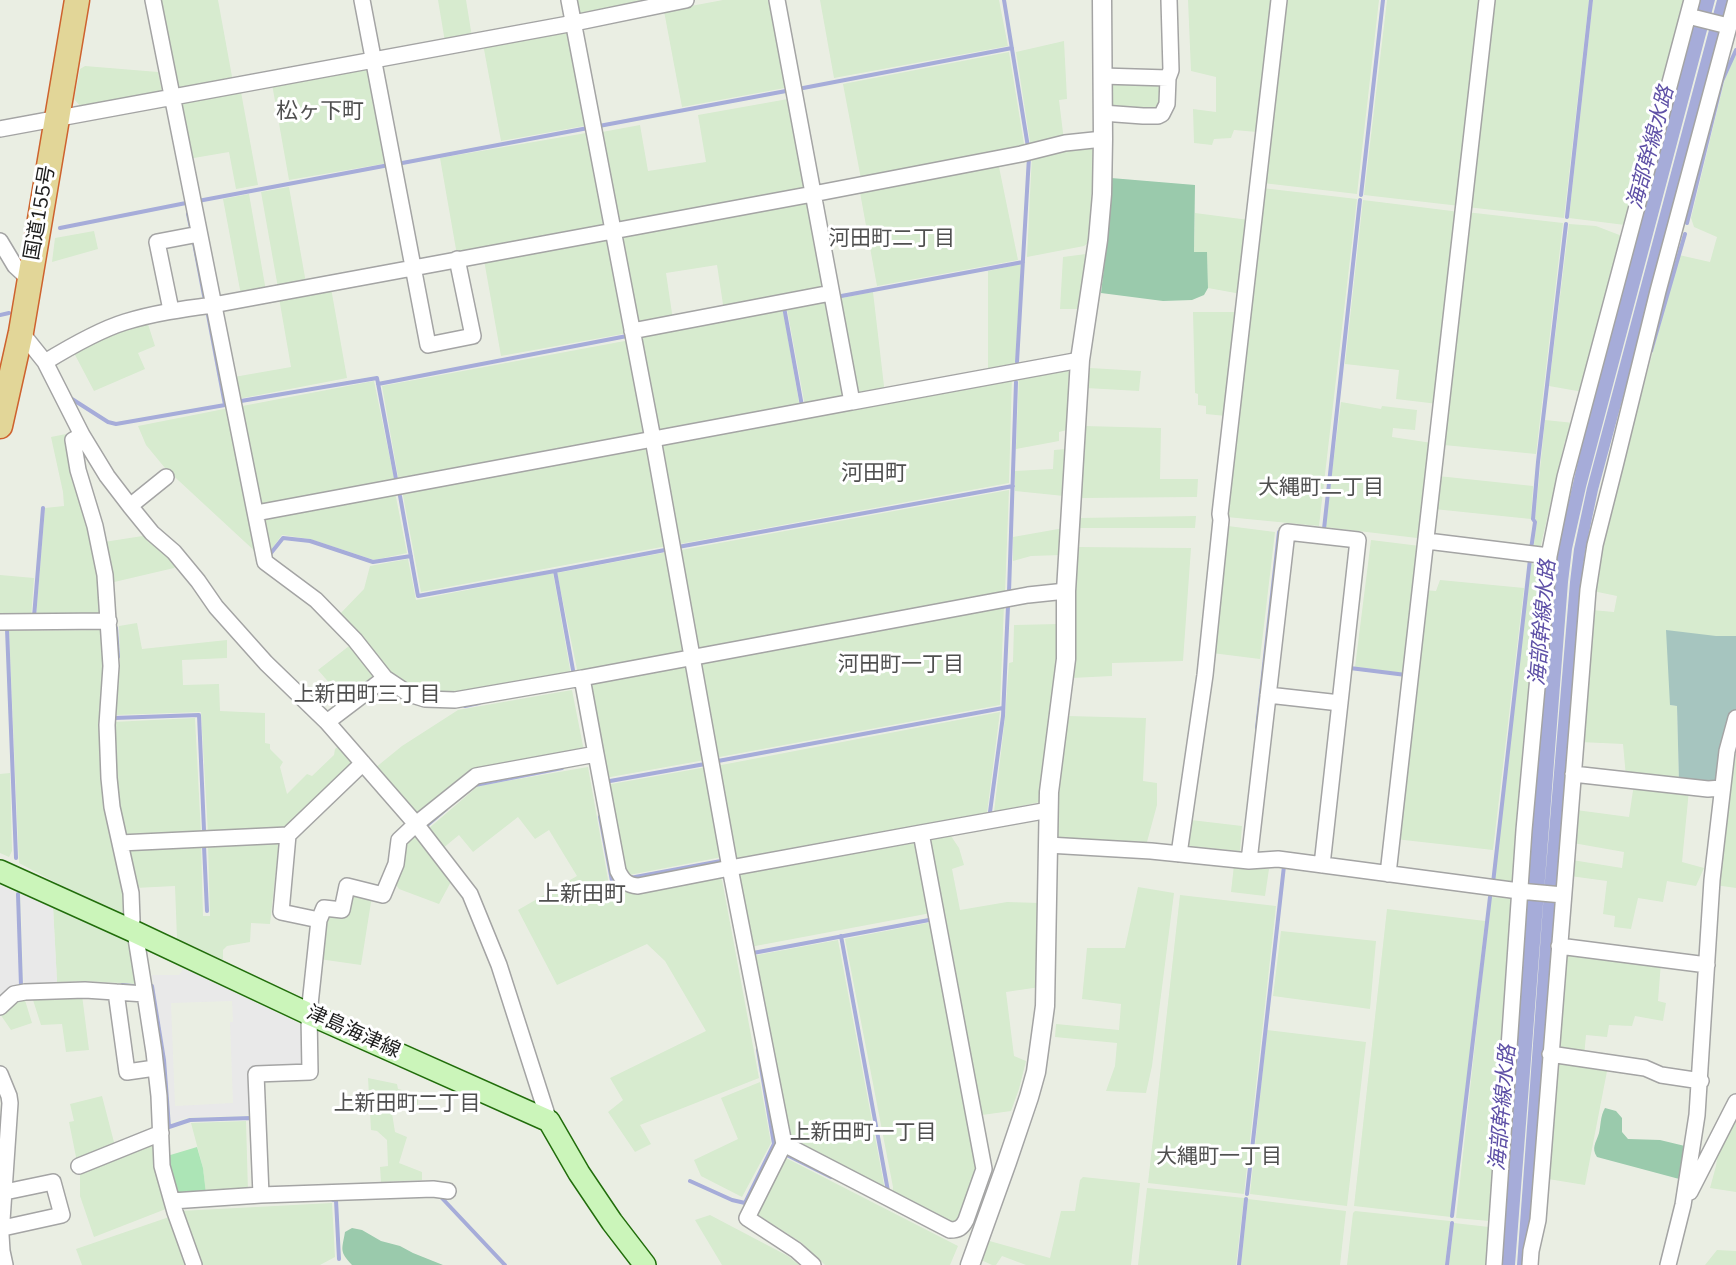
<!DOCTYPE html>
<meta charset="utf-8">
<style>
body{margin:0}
canvas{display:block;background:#eaeee3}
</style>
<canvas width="1736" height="1265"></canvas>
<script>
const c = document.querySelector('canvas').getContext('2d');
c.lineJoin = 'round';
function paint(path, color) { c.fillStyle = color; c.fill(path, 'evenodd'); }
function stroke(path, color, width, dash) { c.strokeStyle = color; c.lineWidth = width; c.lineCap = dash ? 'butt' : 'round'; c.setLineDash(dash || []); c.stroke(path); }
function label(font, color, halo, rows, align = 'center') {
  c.font = font + ' "Nunito Sans","Noto Sans JP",sans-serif'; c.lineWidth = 6; c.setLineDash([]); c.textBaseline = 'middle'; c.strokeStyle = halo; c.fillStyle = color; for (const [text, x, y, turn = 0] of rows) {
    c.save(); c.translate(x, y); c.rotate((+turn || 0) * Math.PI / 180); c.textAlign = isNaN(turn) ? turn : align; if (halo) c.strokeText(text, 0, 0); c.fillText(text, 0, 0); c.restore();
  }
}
paint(new Path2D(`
 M157 0H218L233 82 177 92Z
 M438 0H466L472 37 445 42Z
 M573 0H665L640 2 579 14Z
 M723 0H773L790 87 682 107 664 11Z
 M820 0H999L1008 46 834 78Z
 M1188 0H1273L1257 132 1234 130 1231 138 1214 139 1212 145 1194 143 1193 109 1216 112V77L1191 71Z
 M1284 0H1379L1357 194 1263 183Z
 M1387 0H1484L1460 206 1364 195Z
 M1491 0H1589L1564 218 1467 207Z
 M1593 0H1685L1625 225 1569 218Z
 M568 29 589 125 501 141 483 44Z
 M1064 41 1067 99 1059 100 1064 141 1031 148 1016 52Z
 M1009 52 1025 150 861 179 843 84Z
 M1736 53V636H1716L1670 705 1677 706 1679 783 1626 777 1623 744 1580 742 1592 610 1614 612 1617 596 1593 591 1599 549 1636 403H1639L1679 255 1710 262 1717 237 1694 227 1691 218 1724 82Z
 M85 66 158 72 162 92 81 107 74 99 80 69Z
 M366 67 372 72 388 163 289 180 272 84Z
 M1112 79 1164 84 1158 112 1113 111Z
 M241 92 258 185 236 189 229 152 188 159 179 106 181 103Z
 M788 99 808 186 805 190 618 224 602 132 640 125 648 171 706 162 698 115Z
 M592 132 605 228 457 255 440 158Z
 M1095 146 1088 243 1084 246 1027 257 1032 154Z
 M998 162 1018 260 877 286 859 187Z
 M289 187 306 283 278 288 261 192Z
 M1262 188 1357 199 1319 526 1227 517V485Z
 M249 194 266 291 241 295 223 199Z
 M810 199 826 287 724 311 717 265 666 273 673 320 638 326 619 235Z
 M1363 200 1460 212 1438 404 1396 399 1399 370 1345 364Z
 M1466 212 1563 223 1536 454 1444 445 1441 441Z
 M1195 213 1249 220 1241 294 1208 288 1207 253 1194 252Z
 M1569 224 1596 226 1622 236 1583 392 1549 386Z
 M94 231 98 249 52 262 55 238Z
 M607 237 628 333 501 356 484 260Z
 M1086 254 1078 309H1060L1063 257Z
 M1021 264 1015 367 988 371V271Z
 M331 288 347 378 238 399 234 377 291 367 279 298Z
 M873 292 884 386 883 391 856 394 836 299Z
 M829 301 846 394 842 399 805 406 787 309Z
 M783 310 800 408 656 433 637 338Z
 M1193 312H1239L1226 416 1206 414V406L1198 405V394L1195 393Z
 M147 321 155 346 138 353 145 369 94 391 73 351 123 327Z
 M630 340 646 436 399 482 382 386Z
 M1065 368 1069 372 1067 430 1059 432V441L1016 449 1019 376Z
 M1090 368 1141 371 1139 391 1086 388Z
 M1012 376 1009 483 674 545 660 447 664 443Z
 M374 381 395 483 260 506 237 407Z
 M1341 402 1381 409 1382 406 1417 410 1415 430 1393 428 1392 437 1432 443 1423 534 1417 538 1325 527Z
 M229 408 259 555 165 468 146 445 138 426Z
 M1545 420 1574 423 1570 440 1565 441 1540 549 1533 550 1537 522 1535 518Z
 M1084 426 1161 428 1160 479H1198L1197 497 1081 498Z
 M66 434 100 574 101 614 36 617 45 508 64 506 63 492 51 437Z
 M645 448 650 451 667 546 421 592 402 490Z
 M1066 449 1064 496 1015 491V471L1053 469 1054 450Z
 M1438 476 1533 486 1531 519 1434 509Z
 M1009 490 1005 594 698 650 676 551Z
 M395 492 407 553 374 560 310 539 282 535 268 554 261 521 268 515Z
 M1196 516 1195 528H1079V518Z
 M1228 526 1275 532 1260 659 1212 653Z
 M1064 528 1062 555 1031 556 1013 561V537Z
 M149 535 178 564 174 568 110 583 104 542Z
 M1371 540 1420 546 1403 673 1355 667Z
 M1078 547 1191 548 1183 661 1112 663V676L1071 678Z
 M668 552 685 647 683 653 578 674 557 573Z
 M1532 557 1540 558 1512 886 1494 884Z
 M408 559 416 600 553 573 571 675 459 696 412 691 389 673 337 617 364 589 370 566Z
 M0 575 34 578 31 618H0Z
 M1440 580 1524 588 1493 850 1395 839 1424 590 1436 591Z
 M1004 605 1000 705 714 758 697 666 703 659Z
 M137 623 142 649 227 640V658L182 660 183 685 219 684 220 711 265 713V743L270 744V749L283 762 280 767 287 794 307 774 312 776 334 755 335 749 341 744 353 757V764L288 830 208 833 201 712 116 715 120 663 119 626Z
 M1059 624 1058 670H1054L1052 716 1040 802 994 812 1005 718 1009 663 1013 662 1014 625Z
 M104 630 125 893 126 915 64 887 19 863 9 631Z
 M353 643 380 676 346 702 318 670Z
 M680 663 688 668 705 760 605 778 589 687 597 678Z
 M572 690 584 751 476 772 416 818 375 768 402 746 458 710Z
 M1000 712 987 813 740 862 734 858 716 766Z
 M1067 716 1146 718 1143 781 1157 783V805L1147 842 1063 840 1056 834 1057 796Z
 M195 718 201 834 129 837 124 834 117 800 113 722Z
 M1730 752 1736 754V888L1715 885Z
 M588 767 609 885 622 892 717 876 722 880 759 1078 640 1125 651 1144 635 1152 608 1112 623 1100 610 1078 706 1031 665 961 647 944 557 985 518 910 577 876 549 830 535 839 518 817 473 852 459 835 442 849 427 830 478 786Z
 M707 767 722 857 624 876 606 785Z
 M10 773 12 851 9 857 0 853V774Z
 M1634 784 1689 790 1682 862 1704 868 1696 886 1667 881 1663 902 1638 898 1631 929 1614 927 1615 916 1603 914 1607 881 1570 876 1572 860 1622 868 1624 852 1573 843 1576 810 1629 817Z
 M1191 820 1242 826 1240 851 1188 846Z
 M949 833 959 848 964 865 952 869 960 910 1007 902 1040 903V987L1006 992 1014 1056 1026 1061 1019 1089 1011 1111 982 1115 945 913H942L927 843 930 836Z
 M417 834 453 878 439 904 399 889 395 883 404 848Z
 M913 837 918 841 931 913 750 947 736 875 739 871Z
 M279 842 270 924 251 923 250 942 227 946 223 950V960L177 939 175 886 135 888 127 850 201 844 203 916H210L208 844Z
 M1234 865 1269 869 1265 896 1231 892Z
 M1138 887 1174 893 1152 1066 1146 1093 1106 1091 1115 1066 1117 1043 1055 1037 1056 1024 1119 1030 1121 1004 1082 999 1087 948H1125Z
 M352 894 372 896 361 965 319 959 323 920Z
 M1180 895 1276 906 1244 1194 1148 1183Z
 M1491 897 1514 899 1489 1221 1456 1218Z
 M53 907 132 943 137 984 86 981 57 982Z
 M1387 909 1485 921 1451 1217 1354 1206Z
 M932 922 979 1170 963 1216 954 1225 892 1194 893 1187 845 939Z
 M1281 931 1376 941 1370 1009 1273 996Z
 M838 940 885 1190 786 1137 752 956Z
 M1563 954 1661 962 1658 1001 1666 1003 1663 1021 1635 1016 1632 1026 1609 1025 1607 1037 1586 1035 1584 1057 1554 1047Z
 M82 995 89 1050 66 1052 62 1024 41 1025 33 1000 35 997Z
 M24 997 32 1023 11 1030 0 1014 18 999Z
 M1267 1030 1366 1042 1347 1206 1250 1194Z
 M1554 1061 1608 1066 1585 1185 1548 1179Z
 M368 1078 397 1084 398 1089 418 1094V1109L391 1107 395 1132 407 1137 399 1163 422 1172V1180L381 1182 380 1167 388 1166 387 1140 377 1131 371 1130Z
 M760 1082 771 1143 742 1197 701 1176 694 1160 738 1139 721 1098Z
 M102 1096 115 1146 77 1162 69 1122 74 1121 70 1104Z
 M1736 1114V1192L1710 1188 1716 1166 1719 1145Z
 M246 1121 248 1192 206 1194 203 1168 191 1123Z
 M149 1143 156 1145 171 1207 94 1237 80 1196V1171Z
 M782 1156 958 1246 950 1265H825L802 1243 755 1213Z
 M1083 1177 1140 1183 1131 1265H1026L1002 1256 996 1265H992L979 1259 986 1240 1050 1258 1061 1211H1075L1080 1180Z
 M1147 1188 1244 1198 1236 1265H1138Z
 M1248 1199 1346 1211 1340 1265H1241Z
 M332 1203 335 1257 320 1265H201L180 1211Z
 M1355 1211 1450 1221 1445 1265H1347L1353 1213Z
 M710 1215 788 1256 799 1265H722L695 1220Z
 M172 1216 190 1265H82L76 1249Z
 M1454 1223 1489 1227 1487 1265H1449Z
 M1717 1250 1736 1251V1265H1705Z`), '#d7ebcf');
paint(new Path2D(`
 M197 1147 203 1168 206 1194 174 1193 167 1156Z`), '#ace5b6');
paint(new Path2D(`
 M1111 178 1195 185 1194 252H1207L1208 288 1204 295 1192 300 1163 301 1101 293 1107 242Z
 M1605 1108 1616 1111 1622 1118V1132L1628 1139 1660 1140 1689 1147 1683 1180 1597 1157C1591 1148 1596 1143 1599 1133 1601 1125 1600 1117 1605 1108Z
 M352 1228 362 1230 381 1241 400 1246 413 1253 443 1265H352C339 1251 342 1250 345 1232Z`), '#9acaac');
paint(new Path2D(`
 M1666 630 1716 636H1736V711L1717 783H1679L1677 706 1670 705Z`), '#a6c5bf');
paint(new Path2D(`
 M0 886 16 892 20 987 0 1001Z
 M21 894 53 907 57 982 24 984Z
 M184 968 303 1025 304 1062 300 1068 252 1069 253 1115 189 1117 171 1122 166 1060 152 975H179ZM232 1001 233 1022H230L233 1103 175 1106 171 1003Z`), '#e9e9e9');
paint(new Path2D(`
 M1700 0H1715L1586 487 1572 549 1568 582 1515 1265H1500L1527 890 1554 581 1558 548 1585 431Z
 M1717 0H1730L1598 490 1585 552 1581 583 1529 1233 1524 1265H1517L1544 892 1570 582 1574 549 1587 488Z`), '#a6acd9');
stroke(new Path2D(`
 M1004 0 1028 147
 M798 89 1012 48
 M599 126 786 91
 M397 164 588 128
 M1361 195 1383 0
 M198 201 389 165
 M188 214 191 228
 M1567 217 1591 0
 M1687 223 1722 81 1736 50
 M60 228 186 203
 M194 243 205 301
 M836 297 1023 262
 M784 307 802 406
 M0 315 9 313
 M1651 351 1685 234
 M1017 362 1029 157
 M378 384 627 336
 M72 399 108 422 116 424 225 405 208 315
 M241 401 377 378 396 479
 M400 496 418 596 555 571 573 670
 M1324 529 1360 200
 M678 547 1013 486
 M1531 549 1535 522 1533 519 1538 462 1566 224
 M271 553 283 538 310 541 373 562 411 556
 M555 571 665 550
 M1009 592 1016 382
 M34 617 43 508
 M116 628 118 657
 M7 629 16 858
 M1350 668 1406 675
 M465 706 479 703
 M114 716V718L199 715 204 830
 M1257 728 1279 532
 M718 761 1003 708
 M610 781 705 764
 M475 785 562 768
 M990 812 1003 716 1008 606
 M600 817 612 881
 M426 826 446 809
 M204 846 207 911
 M630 878 721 861
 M1493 883 1530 559
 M18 894 21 986H25
 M841 936 888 1191
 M753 953 929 920
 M122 985 133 986
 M152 986 164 1060 169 1127 190 1120 251 1118V1121
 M787 1155 831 1177
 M690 1181 732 1200 745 1203 774 1144 758 1050
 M1247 1194 1284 866H1286
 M440 1196 505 1265
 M333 1200H336L339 1259
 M1452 1216 1490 897
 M1239 1265 1246 1199
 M1447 1265 1452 1223`), '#a6acd9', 4);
const minor = new Path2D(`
 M153 0 265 562 316 600 355 640 385 678 409 694 425 699 455 700 582 678 596 754
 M362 0 428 345 473 336 457 259
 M569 0 653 439 730 868 784 1144 747 1218 796 1250 813 1265
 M777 0 852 402 1080 360
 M1688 16 1728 26
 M1102 76 1168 78 1171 70 1169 0
 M1102 113 1143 116H1158L1162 114 1167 104 1168 78
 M0 129 574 23 686 0
 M0 241 15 266 29 279
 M171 310 157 242 199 234
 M632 331 831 293
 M21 332 45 362 82 435 107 476 130 506 152 533 174 552 198 581 216 607 266 663 327 722 416 824 470 894 499 965 549 1121
 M45 362C68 348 99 330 125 322 154 313 183 309 213 305L813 194 1021 154 1065 143 1103 139
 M82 435 73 440 78 470 95 526 105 575 111 666 107 725 109 778 112 807 131 893 132 920 129 929
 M130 506 166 477
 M256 513 852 402
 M1427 541 1549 556
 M0 622 109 621
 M582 678 1028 595 1066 591
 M1268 695 1340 703
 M327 722 385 678
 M1573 774 1708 789 1722 788
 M921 833 1049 810
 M120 843 288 835 363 763
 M1048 845 1151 851 1249 861 1278 859 1519 891 1563 895
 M1179 854 1205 675 1221 520 1220 514 1279 0
 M1249 861 1287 532 1358 540 1322 865
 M1388 874 1487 0
 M319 920 324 908 342 910 347 886 383 895 396 864 399 840 416 824 476 776 596 754 618 871C623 881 627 885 638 886L730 868 921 833 984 1169 966 1220C962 1228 958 1230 950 1230L784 1144
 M1559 946 1707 965
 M116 992 127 1072 155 1068
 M145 994 154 1052 159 1096 162 1166 175 1212 194 1265
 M0 1007 14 994 25 992 85 990 145 994 135 932
 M1550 1054 1645 1068 1661 1075 1701 1081
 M0 1074 9 1096 10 1103 1 1235 2 1251 5 1265
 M79 1166 161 1133
 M1690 1192 1736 1102
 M261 1195 256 1074 310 1072 309 1014 319 920 281 912 288 835
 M172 1201 261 1195 433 1189 448 1191
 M3 1228 62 1215 53 1182 5 1192
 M1494 1265 1524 830 1549 556 1565 477 1692 0
 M1530 1265 1531 1251 1538 1220 1588 590 1595 545 1615 466 1658 291 1736 0
 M1668 1265 1683 1205 1697 1115 1712 880 1727 751 1736 718`);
const tertiary = new Path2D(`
 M970 1265 1007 1162 1029 1097 1036 1072 1045 1006 1049 792 1066 659V591L1080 360 1098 240 1102 194 1103 139 1102 0`);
const secondary = new Path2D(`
 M0 871 135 932 309 1014 549 1121 579 1173 612 1222 645 1265`);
const trunk = new Path2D(`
 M0 426 21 332 77 0`);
stroke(minor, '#a4a4a4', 18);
stroke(tertiary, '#a4a4a4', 21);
stroke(secondary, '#216d0b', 24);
stroke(trunk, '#ce622e', 27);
stroke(minor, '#fff', 15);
stroke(tertiary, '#fff', 18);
stroke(secondary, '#cbf5ba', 21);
stroke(trunk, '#e2d698', 24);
label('20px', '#1d1d1d', '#fff', [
 ["国道155号",41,213,-80],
 ["津島海津線",353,1033,24]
]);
label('italic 21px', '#5e50a6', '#fff', [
 ["海部幹線水路",1652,148,-75],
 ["海部幹線水路",1544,623,-85],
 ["海部幹線水路",1504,1108,-85]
]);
label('21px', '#505050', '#fff', [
 ["河田町二丁目",892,240],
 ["大縄町二丁目",1321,489],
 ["河田町一丁目",901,666],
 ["上新田町三丁目",367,696],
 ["上新田町二丁目",407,1105],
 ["上新田町一丁目",863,1134],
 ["大縄町一丁目",1219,1158]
]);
label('22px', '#505050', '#fff', [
 ["松ヶ下町",320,113],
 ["河田町",874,475],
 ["上新田町",582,896]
]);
</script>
